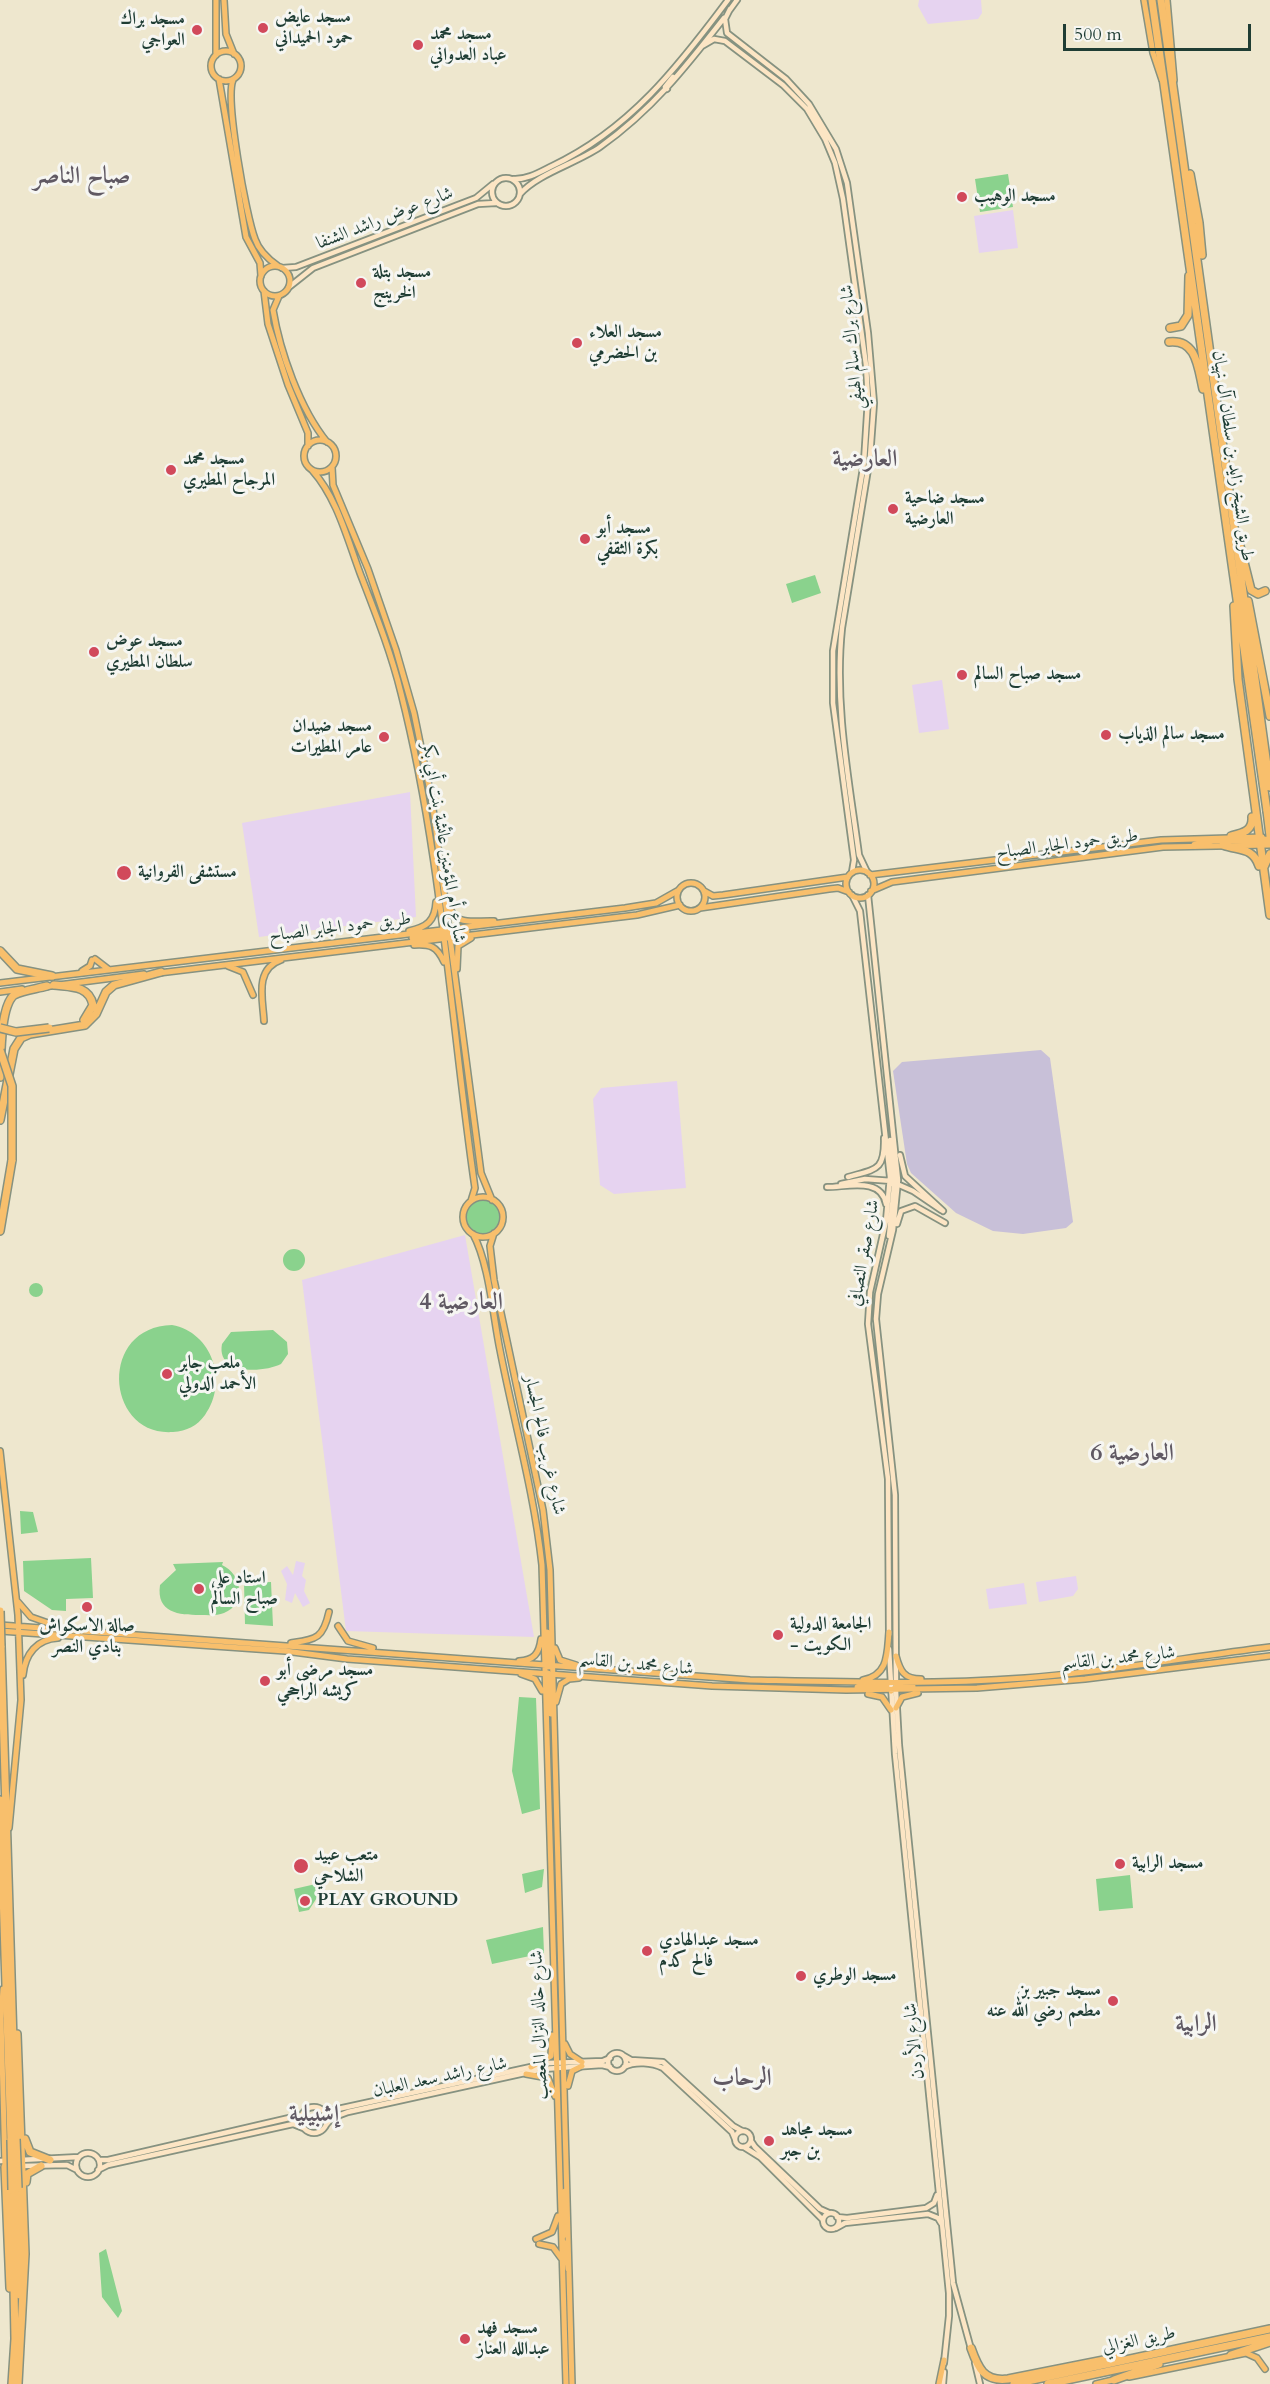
<!DOCTYPE html>
<meta charset="utf-8">
<style>
body{margin:0}
#map{position:relative;width:1270px;height:2384px;overflow:hidden;background:#eee7ce;font-family:Cardo,serif}
canvas{display:block}
.scale{position:absolute;left:1063px;top:24px;width:188px;height:27px;box-sizing:border-box;border:3px solid #1f3d34;border-top:0;padding-left:8px;font-size:18px;line-height:21px;white-space:nowrap;color:#1f3d34;-webkit-text-stroke:4px #f6f6f2;paint-order:stroke}
</style>
<div id="map">
<canvas width="1270" height="2384"></canvas>
<div class="scale">500 m</div>
</div>
<script>
const c = document.querySelector('canvas').getContext('2d');
c.lineJoin = 'round';
function paint(path, color) { c.fillStyle = color; c.fill(path, 'evenodd'); }
function stroke(path, color, width, dash) { c.strokeStyle = color; c.lineWidth = width; c.lineCap = dash ? 'butt' : 'round'; c.setLineDash(dash || []); c.stroke(path); }
function label(font, color, halo, rows, align = 'center') {
  c.font = font + ' Cardo,Amiri,serif'; c.lineWidth = 6; c.setLineDash([]); c.textBaseline = 'middle'; c.strokeStyle = halo; c.fillStyle = color; for (const [text, x, y, turn = 0] of rows) {
    c.save(); c.translate(x, y); c.rotate((+turn || 0) * Math.PI / 180); c.textAlign = isNaN(turn) ? turn : align; if (halo) c.strokeText(text, 0, 0); c.fillText(text, 0, 0); c.restore();
  }
}
paint(new Path2D(`
 M919 0H981L982 13 978 19 928 24 918 6Z
 M1013 210 1018 248 979 253 974 216Z
 M942 680 949 729 919 733 912 685Z
 M410 792 416 917 259 937 242 823Z
 M677 1081 686 1188 614 1194 600 1185 593 1099 601 1088Z
 M465 1235 534 1637 346 1631 302 1280Z
 M296 1561 305 1563 302 1576 306 1580 304 1591 310 1603 303 1607 295 1593 292 1603 285 1600 287 1584 281 1571 287 1566 293 1575Z
 M1076 1576 1078 1589 1073 1596 1039 1602 1036 1582Z
 M1024 1583 1027 1604 989 1609 986 1589Z`), '#e6d3f0');
paint(new Path2D(`
 M1041 1050 1050 1058 1073 1222 1066 1228 1023 1234 993 1231 956 1213 911 1173 907 1164 893 1071 902 1062Z`), '#c8c0d8');
paint(new Path2D(`
 M1008 174 1013 207 980 212 975 179Z
 M815 575 821 593 792 603 786 584Z
 M466 1217a17 17 0 1 1 34 0a17 17 0 1 1-34 0Z
 M283 1260a11 11 0 1 1 22 0a11 11 0 1 1-22 0Z
 M29 1290a7 7 0 1 1 14 0a7 7 0 1 1-14 0Z
 M172 1325C212 1332 229 1382 205 1415 197 1426 187 1431 173 1432 106 1437 97 1327 172 1325Z
 M273 1330 287 1342 288 1354 281 1364C263 1373 216 1375 222 1344L231 1332Z
 M20 1511 33 1512 38 1532 21 1534Z
 M91 1558 93 1598 66 1599V1611L52 1610 24 1591 23 1561Z
 M223 1562 222 1565C242 1574 247 1604 224 1613 217 1616 208 1615 200 1615 179 1615 156 1613 160 1585L176 1570 173 1564Z
 M271 1582 273 1626 245 1624 244 1583Z
 M519 1697 536 1698 540 1809 522 1814 512 1771Z
 M544 1869 542 1887 525 1893 522 1874Z
 M1130 1875 1133 1908 1099 1911 1096 1879Z
 M320 1883V1893L309 1910 299 1912 294 1889Z
 M543 1927 544 1953 492 1964 486 1940Z
 M106 2249 122 2311 118 2318 102 2297 99 2253Z`), '#8ad28d');
const secondary = new Path2D(`
 M730 9 725 19 727 33 786 79 809 104 836 149 847 183 868 333 874 403 870 457 842 628C834 704 849 780 859 855L867 872
 M729 11 737 0
 M702 46 714 39 725 41 783 85 807 109 825 139 835 163 843 199 866 365 868 399 864 462 833 651V703L854 860 852 872
 M667 89 665 87 673 77
 M492 192a14 14 0 1 1 28 0a14 14 0 1 1-28 0Z
 M513 179C527 180 540 172 552 166 629 130 678 67 728 0
 M520 194C537 174 577 163 600 147 652 110 685 68 724 18
 M282 268 296 267 476 198 493 184
 M289 287 313 268 478 204 496 203
 M852 895 860 911 890 1177 886 1221 870 1292 868 1324 888 1479 889 1635
 M868 895 898 1180 893 1230 878 1294 876 1319 895 1495 896 1691 899 1745 953 2283 971 2349
 M890 1140 895 1182
 M900 1155 905 1176 943 1211
 M848 1177C876 1169 885 1171 884 1138
 M841 1184 865 1179 892 1181
 M897 1184 913 1191 941 1210
 M827 1187C848 1187 881 1177 886 1204
 M897 1224 901 1211 915 1206 945 1223
 M889 1236 894 1186 891 1179
 M889 1649 895 1754 949 2293V2316L944 2363
 M608 2062a9 9 0 1 1 18 0a9 9 0 1 1-18 0Z
 M624 2056 631 2060 663 2062 733 2126 742 2131
 M624 2067C636 2061 652 2063 663 2068L732 2132 735 2139
 M301 2120a13 13 0 1 1 26 0a13 13 0 1 1-26 0Z
 M324 2112 549 2063 603 2061 610 2058
 M326 2125 332 2118 348 2112 543 2069 602 2065 610 2067
 M735 2139a8 8 0 1 1 16 0a8 8 0 1 1-16 0Z
 M751 2141 755 2147 820 2209 829 2213
 M744 2147 760 2157 823 2220
 M76 2165a12 12 0 1 1 24 0a12 12 0 1 1-24 0Z
 M99 2160H108L302 2115
 M0 2161 79 2157
 M21 2166 67 2165 77 2170
 M98 2170 108 2165 293 2124 303 2128
 M823 2221a8 8 0 1 1 16 0a8 8 0 1 1-16 0Z
 M837 2217 847 2218 926 2208 934 2203 937 2195
 M836 2228 845 2223 928 2214 938 2218 941 2223
 M975 2363 980 2384
 M943 2384 944 2372`);
const primary = new Path2D(`
 M216 0V55
 M224 0 226 34 234 54
 M1144 0 1153 53 1162 80
 M1167 0 1174 80
 M211 66a15 15 0 1 1 30 0a15 15 0 1 1-30 0Z
 M219 79 246 237 260 263 261 276
 M233 80C225 99 246 216 255 239 259 251 268 259 278 266
 M260 281a15 15 0 1 1 30 0a15 15 0 1 1-30 0Z
 M264 291 268 324 288 385 308 433V446
 M279 296 273 310C280 352 300 409 327 442
 M304 456a16 16 0 1 1 32 0a16 16 0 1 1-32 0Z
 M332 467 333 485 368 569 396 650 414 713 432 801 481 1173 492 1200
 M312 470C337 498 347 538 360 573 375 612 391 652 401 693 442 855 451 1023 475 1188L471 1201
 M846 884a14 14 0 1 1 28 0a14 14 0 1 1-28 0Z
 M870 875 1161 840 1262 837
 M677 897a14 14 0 1 1 28 0a14 14 0 1 1-28 0Z
 M704 891 713 896 723 895 848 877
 M871 891 892 882 1163 847 1270 845
 M448 903C455 928 474 920 494 921
 M700 908 829 889 838 888 849 892
 M409 931C427 927 435 921 436 902
 M447 934 467 931
 M412 938 444 934
 M414 945C430 944 437 946 444 962
 M95 959 108 969
 M228 966 243 972 253 995
 M457 969 458 946 471 938
 M82 971 90 966 92 960
 M159 973 637 915 680 905
 M0 983 625 908 656 903 679 890
 M43 987 144 974
 M0 992 22 989
 M264 1021C263 1000 254 969 281 960
 M463 1217a20 20 0 1 1 40 0a20 20 0 1 1-40 0Z
 M494 1233 490 1246 494 1280 543 1510 550 1570 572 2384
 M473 1234C489 1263 493 1316 500 1350 514 1422 534 1492 542 1565L566 2384
 M0 1451 18 1615 21 1700 9 1828
 M18 1602 31 1617 51 1624
 M0 1625 750 1680C842 1682 933 1685 1025 1678 1107 1672 1188 1657 1270 1647
 M338 1626 348 1641 373 1648
 M0 1631 285 1651 347 1659 712 1686 846 1690 977 1688 1085 1679 1270 1656
 M547 1632 549 1667
 M291 1643C316 1639 323 1639 329 1612
 M555 1648 560 1660 576 1665
 M896 1656C900 1671 904 1679 921 1679
 M519 1661C534 1660 539 1654 541 1639
 M548 1673 551 1714
 M521 1674 535 1679 542 1691
 M23 1675C25 1654 37 1639 58 1638
 M863 1680C889 1675 887 1653 889 1632
 M857 1687 887 1686
 M891 1691 896 1687 913 1686
 M868 1694 882 1697 891 1710
 M556 1702 561 1684 569 1679 579 1678
 M896 1708 902 1697 918 1693
 M3 1989 1 2018 5 2167
 M565 2044 570 2054 582 2062
 M531 2067 551 2056 552 2035
 M526 2074 548 2078 555 2096
 M568 2086 572 2071 582 2066
 M565 2191V2231L562 2239 566 2249 568 2269
 M536 2239 552 2232 558 2216
 M539 2244 553 2247 561 2258
 M1129 2377 1246 2353 1257 2358 1265 2369
 M939 2384 944 2360
 M1096 2384 1117 2379`);
const highway = new Path2D(`
 M1152 0 1267 811
 M1161 0 1270 787
 M1190 174 1199 223 1202 255
 M1170 328 1181 326 1188 315 1189 276
 M1169 342C1197 339 1198 368 1203 389
 M1238 538 1251 590 1258 594 1265 591
 M1248 601 1270 716
 M1234 606 1238 679 1270 915
 M1231 836C1243 833 1253 831 1252 817
 M1195 845 1213 840H1270
 M1223 845C1239 851 1253 847 1259 866
 M1264 867 1270 854
 M0 951 17 969 52 976
 M54 985C70 987 89 985 93 1005L84 1020
 M0 1077C1 1056 0 1007 14 995 24 990 36 989 47 986
 M0 1120 14 1049 21 1038 30 1034 85 1025 96 1014 106 992 114 985 161 972
 M0 1231 12 1160
 M1 1646 16 2139
 M0 1800 11 2140
 M17 2034 25 2254 21 2329
 M25 2139 30 2152 50 2160
 M5 2167 10 2288
 M26 2182 27 2174 41 2166
 M18 2188 20 2295
 M12 2190 15 2339 12 2384
 M971 2348C978 2368 984 2382 1008 2379L1119 2357
 M1231 2355 1270 2342
 M1114 2380 1159 2364
 M18 2384 21 2327
 M1014 2384 1270 2329
 M1048 2384 1270 2337`);
stroke(secondary, '#869281', 8);
stroke(primary, '#869281', 8);
stroke(highway, '#869281', 10);
stroke(secondary, '#fce5c4', 4.5);
stroke(primary, '#f8bf6c', 5);
stroke(highway, '#f8bf6c', 7);
const highwayBridge = new Path2D(`
 M1267 811 1270 836
 M0 1028 16 1032 49 1028
 M0 1050 12 1086V1160
 M0 1611 1 1646
 M16 2139 18 2188
 M11 2140 12 2190`);
stroke(highwayBridge, '#869281', 10, []);
stroke(highwayBridge, '#f8bf6c', 7);
for (const [x, y, r, color] of [
 [263,28,6,"#d1495b"],
 [197,30,6,"#d1495b"],
 [418,45,6,"#d1495b"],
 [962,197,6,"#d1495b"],
 [361,283,6,"#d1495b"],
 [577,343,6,"#d1495b"],
 [171,470,6,"#d1495b"],
 [893,509,6,"#d1495b"],
 [585,539,6,"#d1495b"],
 [94,652,6,"#d1495b"],
 [962,675,6,"#d1495b"],
 [1106,735,6,"#d1495b"],
 [384,737,6,"#d1495b"],
 [124,873,8,"#d1495b"],
 [167,1374,6,"#d1495b"],
 [199,1589,6,"#d1495b"],
 [87,1607,6,"#d1495b"],
 [778,1635,6,"#d1495b"],
 [265,1681,6,"#d1495b"],
 [1120,1864,6,"#d1495b"],
 [301,1866,8,"#d1495b"],
 [305,1901,6,"#d1495b"],
 [647,1951,6,"#d1495b"],
 [801,1976,6,"#d1495b"],
 [1113,2001,6,"#d1495b"],
 [769,2141,6,"#d1495b"],
 [465,2339,6,"#d1495b"]
]) { const dot = new Path2D(); dot.arc(x, y, r, 0, 2 * Math.PI); c.fillStyle = color; c.fill(dot); stroke(dot, '#f6f6f2', 2); }
label('bold 18px', '#1f3d34', '#f6f6f2', [
 ["مسجد عايض",275,18],
 ["حمود الحميداني",275,39],
 ["مسجد براك",185,20,"right"],
 ["العواجي",185,41,"right"],
 ["مسجد محمد",430,35],
 ["عباد العدواني",430,56],
 ["مسجد الوهيب",974,197],
 ["مسجد بتلة",373,273],
 ["الخرينج",373,294],
 ["مسجد العلاء",589,333],
 ["بن الحضرمي",589,354],
 ["مسجد محمد",183,460],
 ["المرجاح المطيري",183,481],
 ["مسجد ضاحية",905,499],
 ["العارضية",905,520],
 ["مسجد أبو",597,529],
 ["بكرة الثقفي",597,550],
 ["مسجد عوض",106,642],
 ["سلطان المطيري",106,663],
 ["مسجد صباح السالم",974,675],
 ["مسجد ضيدان",372,727,"right"],
 ["عامر المطيرات",372,748,"right"],
 ["مسجد سالم الذياب",1118,735],
 ["مستشفى الفروانية",138,873],
 ["ملعب جابر",179,1364],
 ["الأحمد الدولي",179,1385],
 ["استاد علي",211,1579],
 ["صباح السالم",211,1600],
 ["الجامعة الدولية",790,1625],
 ["- الكويت",790,1646],
 ["صالة الاسكواش",87,1627,"center"],
 ["بنادي النصر",87,1648,"center"],
 ["مسجد مرضي أبو",277,1671],
 ["كريشه الراجحي",277,1692],
 ["متعب عبيد",314,1856],
 ["الشلاحي",314,1877],
 ["مسجد الرابية",1132,1864],
 ["PLAY GROUND",317,1901],
 ["مسجد عبدالهادي",659,1941],
 ["فالح كدم",659,1962],
 ["مسجد الوطري",813,1976],
 ["مسجد جبير بن",1101,1991,"right"],
 ["مطعم رضي الله عنه",1101,2012,"right"],
 ["مسجد مجاهد",781,2131],
 ["بن جبر",781,2152],
 ["مسجد فهد",477,2329],
 ["عبدالله العناز",477,2350]
], 'left');
label('18px', '#1f3d34', '#f6f6f2', [
 ["شارع عوض راشد الشنفا",385,219,-21],
 ["شارع براك سالم الهيفي",853,347,-95],
 ["طريق الشيخ زايد بن سلطان آل نهيان",1232,456,82],
 ["شارع أم المؤمنين عائشة بنت أبي بكر",443,843,81],
 ["طريق حمود الجابر الصباح",1067,845,-7],
 ["طريق حمود الجابر الصباح",340,928,-7],
 ["شارع صقر النصافي",865,1253,-80],
 ["شارع غريب فالح الجسار",544,1445,78],
 ["شارع محمد بن القاسم",1118,1659,-6],
 ["شارع محمد بن القاسم",636,1665,5],
 ["شارع خالد النزال المعصب",540,2025,-92],
 ["شارع الأردن",915,2041,-96],
 ["شارع راشد سعد العلبان",440,2078,-12],
 ["طريق الغزالي",1139,2341,-12]
]);
label('bold 24px', '#605963', '#f6f6f2', [
 ["صباح الناصر",82,177],
 ["العارضية",865,460],
 ["العارضية 4",461,1303],
 ["العارضية 6",1132,1454],
 ["الرابية",1196,2025],
 ["الرحاب",742,2079],
 ["إشبيلية",314,2115]
]);
</script>
